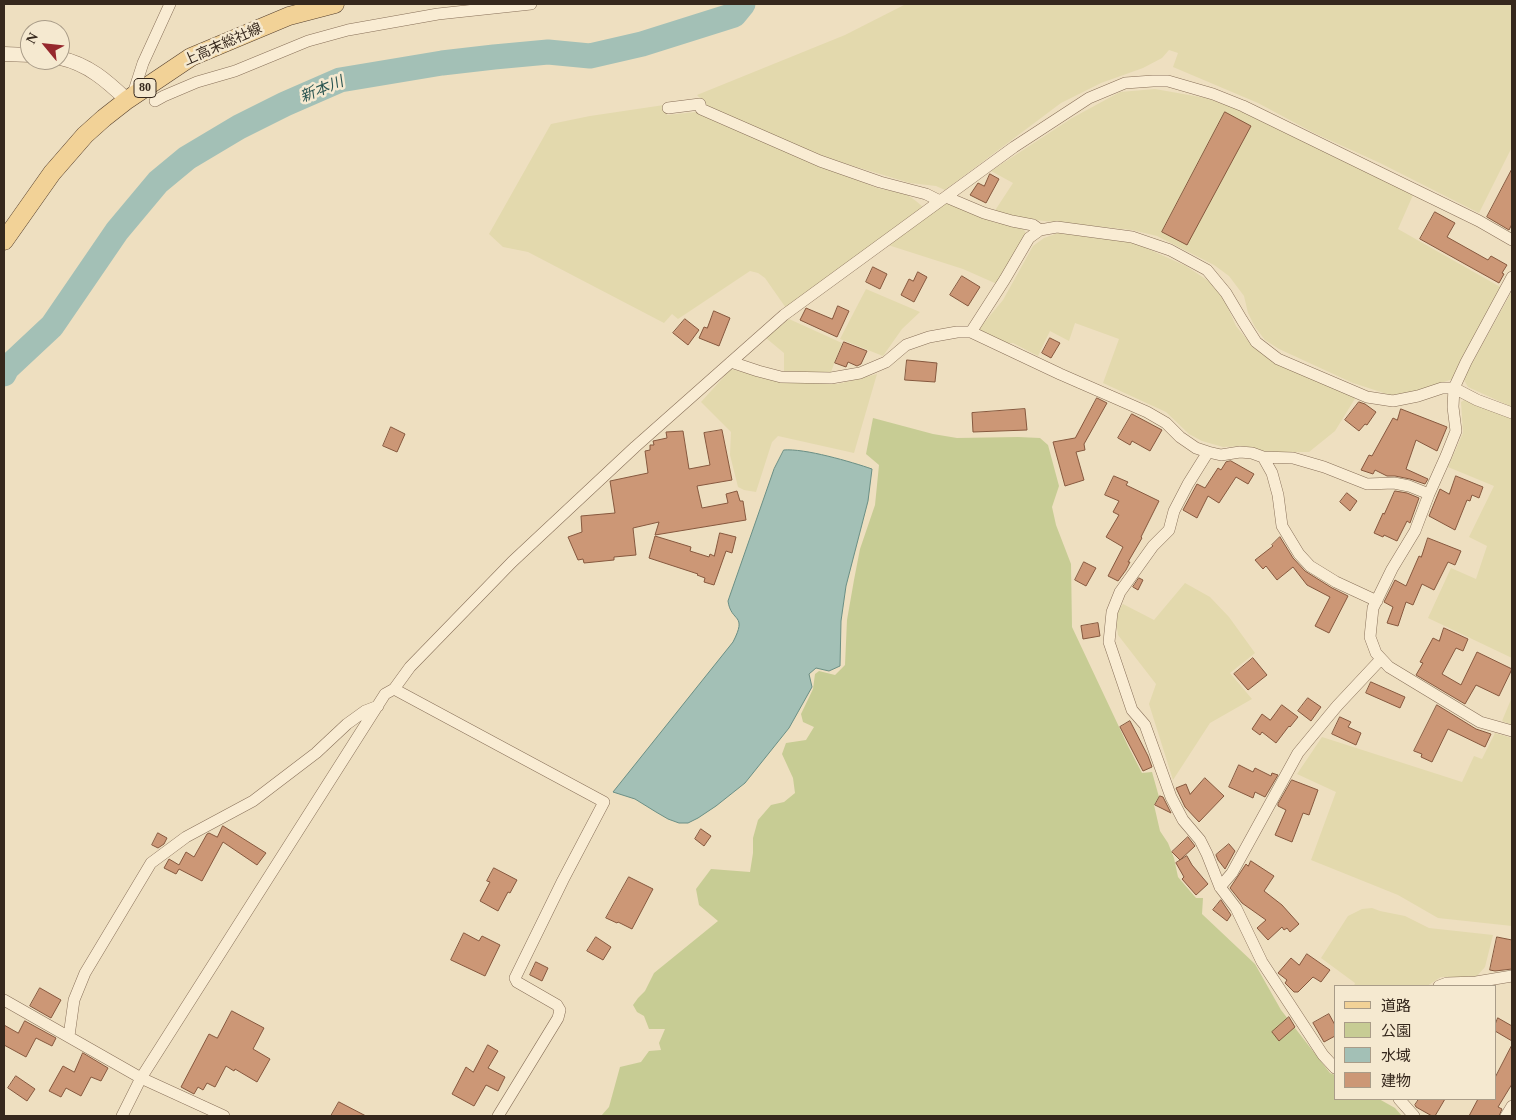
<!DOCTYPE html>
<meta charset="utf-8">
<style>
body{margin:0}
#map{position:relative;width:1516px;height:1120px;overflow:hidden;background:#eedfc0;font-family:"Times New Roman","Noto Sans JP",serif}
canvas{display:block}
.frame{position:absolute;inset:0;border:5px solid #36281d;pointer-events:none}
.legend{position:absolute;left:1334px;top:985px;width:162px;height:115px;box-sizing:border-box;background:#f5e9d0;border:1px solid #a99c88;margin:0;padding:6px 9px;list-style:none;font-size:15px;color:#36281d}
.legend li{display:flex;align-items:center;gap:10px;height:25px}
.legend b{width:25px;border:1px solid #a99c88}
.north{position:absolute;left:20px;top:20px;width:50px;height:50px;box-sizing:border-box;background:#f5e9d0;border:1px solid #a99c88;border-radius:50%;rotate:298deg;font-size:14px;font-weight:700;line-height:20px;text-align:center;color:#36281d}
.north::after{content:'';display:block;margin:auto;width:18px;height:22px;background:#96282d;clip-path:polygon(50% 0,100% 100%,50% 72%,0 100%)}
</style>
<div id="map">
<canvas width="1516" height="1120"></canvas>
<div class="frame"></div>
<ul class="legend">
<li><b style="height:6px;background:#f2d297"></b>道路</li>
<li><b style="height:14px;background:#c7cc94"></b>公園</li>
<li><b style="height:14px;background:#a3c0b6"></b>水域</li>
<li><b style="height:14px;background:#cc9776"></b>建物</li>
</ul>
<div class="north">N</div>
</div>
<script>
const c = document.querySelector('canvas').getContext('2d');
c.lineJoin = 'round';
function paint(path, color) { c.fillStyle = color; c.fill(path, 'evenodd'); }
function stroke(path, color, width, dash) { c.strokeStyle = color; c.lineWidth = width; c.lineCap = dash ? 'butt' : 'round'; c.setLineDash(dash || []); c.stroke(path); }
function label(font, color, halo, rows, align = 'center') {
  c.font = font + ' "Times New Roman","Noto Sans JP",serif'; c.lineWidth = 5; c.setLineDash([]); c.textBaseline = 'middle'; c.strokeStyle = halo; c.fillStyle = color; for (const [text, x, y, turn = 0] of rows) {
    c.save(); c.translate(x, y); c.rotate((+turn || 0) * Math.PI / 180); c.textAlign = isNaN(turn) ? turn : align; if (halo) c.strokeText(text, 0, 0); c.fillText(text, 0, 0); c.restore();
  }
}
paint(new Path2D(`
 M906 4H1512V147L1479 213 1380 163 1314 133 1258 103 1173 67 1178 53 1169 50 1162 58 1143 68 1101 83 1061 103 945 190 936 186 910 183 840 162 783 141 711 110 697 95 845 35Z
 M1155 89 1206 98 1234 108 1413 195 1398 229 1502 288 1453 379 1407 394 1390 395 1353 383 1279 349 1265 340 1255 327 1248 313 1244 296 1229 276 1214 265 1157 236 1132 230 1007 217 994 212 1013 183 991 171 1072 118 1120 92Z
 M664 105 667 115 696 112 714 121 877 188 906 194 916 201 923 207 786 308 765 278 758 273 750 271 678 319 672 314 664 323 528 252 503 247 489 234 551 124 590 116Z
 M946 202 996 223 1021 226 1026 233 997 284 963 269 888 245Z
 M1058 233 1135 243 1186 266 1210 282 1225 301 1236 326 1254 348 1286 368 1356 397 1335 431 1309 452H1257L1246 446 1223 447 1202 441 1189 434 1166 412 1103 383 1119 339 1075 323 1069 341 1050 331 1038 356 1013 343H1006L978 330 1003 300 1033 246 1044 238Z
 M866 289 920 312 902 329 883 356 840 339Z
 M1512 291V407L1468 387 1464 380 1466 374Z
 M789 319 842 343 831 372H784V353L766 338Z
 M731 369 769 379 838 384 877 374 854 453 778 436 772 442 756 492 744 490 738 487 730 455 731 432 701 402Z
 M1466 399 1512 418V658L1428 618 1451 568 1476 579 1487 546 1469 537 1494 486 1448 467 1463 433 1461 402Z
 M1185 583 1210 597 1229 617 1255 653 1230 673 1252 699 1210 723 1173 780 1149 704 1156 684 1118 635 1116 621 1117 612 1123 604 1154 620Z
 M1512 697V725L1502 721Z
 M1495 733 1512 738V926L1438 918 1398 895 1311 860 1336 792 1297 774 1322 737 1462 782 1474 756 1482 759Z
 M1372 908 1380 911 1405 916 1429 928 1493 935 1485 967 1476 977H1441L1427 986H1354L1355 983 1321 958 1348 916 1362 909Z`), '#e3d9ad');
paint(new Path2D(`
 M873 418 933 434 957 438 1018 437 1040 438 1048 445 1059 486 1052 507 1056 525 1071 564 1072 627 1128 746 1142 773 1152 772 1159 797 1154 805 1160 831 1168 843 1174 858 1178 877 1196 898H1203L1202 914 1255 964 1281 1010 1330 1073 1335 1075V1099H1379L1395 1108 1402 1116H601L609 1107 620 1067 641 1062 649 1051 661 1050 659 1043 665 1029H649L644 1016 637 1012 633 1005 638 998 645 991 654 973 718 921 699 905 696 889 711 869 750 872 753 853V838L758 820 771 805 784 802 795 793 793 778 782 754 786 743 806 740 814 727 803 722 801 714 813 689 815 674 819 671 835 675 845 665 847 620 854 580 860 549 875 505 879 465 866 454Z`), '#c7cc94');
const water = new Path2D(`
 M784 450C804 448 852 462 872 469L868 501 846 586 841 621 840 666 829 671 816 668 809 674 812 687 789 728 745 783 716 806 698 818 688 823H679L668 819 656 812 635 799 613 792 733 642C748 613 731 623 728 601L774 469Z`);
paint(water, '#a3c0b6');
stroke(water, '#6a8e84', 1);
stroke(new Path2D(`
 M4 374 7 368 52 326 117 231 158 182 187 158 239 127 285 104 340 80 442 63 494 57 548 52 590 56 642 44 734 15 743 4`), '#a3c0b6', 25);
const building = new Path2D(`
 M1225 112 1251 126 1187 245 1162 232Z
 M1512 169V224L1509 230 1487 217Z
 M990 174 999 179 986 203 970 195 978 183 984 186Z
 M1435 212 1455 223 1447 237 1488 260 1491 256 1507 265 1502 273 1504 274 1499 283 1420 239Z
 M873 267 887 274 880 289 866 282Z
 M918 272 927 277 914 302 901 295 909 279 913 281Z
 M962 276 980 287 968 306 950 295Z
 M838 306 849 311 837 337 800 320 806 308 832 319Z
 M714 311 730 318 719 346 699 338 704 327 707 328Z
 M685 319 699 330 688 345 673 333Z
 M1050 338 1060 343 1051 358 1042 353Z
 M844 342 867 351 861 364 857 366 848 362 846 367 835 363Z
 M907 360 937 363 935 382 905 380Z
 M1097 398 1107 403 1084 444 1085 450 1076 452 1084 480 1065 486 1053 442 1075 438Z
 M1359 402 1365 404 1376 412 1367 425 1365 424 1359 431 1345 420Z
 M1025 409 1027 430 973 432 972 413Z
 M1401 409 1447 427 1437 451 1416 440 1406 469 1428 479 1425 484 1410 479 1395 476H1387L1375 470 1373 474 1361 470 1369 455 1372 456 1393 418 1397 420Z
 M1132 414 1162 430 1150 451 1132 441 1130 445 1118 438Z
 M391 427 405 434 397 452 383 446Z
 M722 430 732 480 697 486 702 508 728 503 726 494 737 491 740 501H743L746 520 655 535 659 522 633 528 636 555 614 557V560L584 563 583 559 578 560 568 537 582 532 581 516 615 513 610 481 648 473 645 451 650 450V445H654L653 441 667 438 666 432 683 431 689 469 710 465 704 433Z
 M1231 461 1254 474 1248 484 1236 477 1219 503 1208 496 1197 518 1183 510 1197 484 1205 488 1218 468 1221 470 1226 462Z
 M1114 476 1128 482 1126 485 1159 501 1141 537 1142 538 1128 562H1130L1126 570 1118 581 1108 576 1123 547 1106 537 1119 515 1113 512 1119 501 1105 495Z
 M1456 476 1483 487 1479 498 1472 495 1470 501 1467 500 1455 530 1429 516 1440 489 1449 494Z
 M1395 491 1407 493 1419 498 1410 523 1407 521 1397 541 1384 535 1383 537 1374 533 1383 513 1384 514Z
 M1347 493 1357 501 1350 511 1340 502Z
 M720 533 736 537 732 553 726 551 714 585 704 582 705 578 697 575 698 574 649 558 655 536 691 547 690 551 709 557 710 554 714 556Z
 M1280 537 1293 558 1305 571 1332 588 1348 596 1329 633 1315 626 1330 597 1307 585 1293 567 1277 580 1266 566 1263 569 1255 560 1273 546 1272 545Z
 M1428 538 1461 551 1455 565 1448 562 1434 590 1422 584 1413 605 1406 602 1398 626 1387 623 1393 607 1384 602 1395 580 1406 586 1419 556 1421 557Z
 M1084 562 1096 568 1086 586 1075 580Z
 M1139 578 1143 580 1138 590 1133 587Z
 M1098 623 1100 636 1083 639 1081 626Z
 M1444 628 1468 639 1463 651 1456 648 1442 674 1461 685 1477 652 1512 669 1499 696 1476 685 1465 704 1416 675 1423 663 1420 662 1433 638 1439 641Z
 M1253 658 1267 675 1248 690 1234 674Z
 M1371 682 1405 697 1400 708 1366 693Z
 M1308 698 1321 707 1311 721 1298 711Z
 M1282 705 1298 717 1290 727 1289 726 1276 743 1262 732 1260 735 1252 729 1262 714 1270 720Z
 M1437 705 1476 729 1491 734 1485 747 1448 729 1432 762 1421 757 1422 754 1414 751Z
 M1340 717 1351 722 1348 727 1361 733 1356 745 1332 734Z
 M1130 721 1148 756 1152 767 1143 771 1120 727Z
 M1239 765 1253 772 1255 768 1271 776 1272 773 1278 775 1265 797 1255 792 1253 798 1229 787Z
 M1205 778 1224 796 1199 822 1185 807 1176 788 1186 784 1190 794Z
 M1292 780 1318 790 1309 815 1303 813 1292 842 1275 835 1286 810 1278 806V804Z
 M1160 796 1163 797 1171 813 1155 805Z
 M223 826 266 853 257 865 223 842 202 881 179 869 176 874 164 868 169 859 179 865 186 852 194 857 207 834 209 833 217 837Z
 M701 829 711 836 704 846 695 839Z
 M158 833 167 838 164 844 158 848 152 845Z
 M1188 837 1195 846 1180 860 1172 852Z
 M1229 844 1235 851 1225 869 1218 860 1216 855Z
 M1187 856 1192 865 1208 884 1196 895 1182 879 1184 877 1176 863Z
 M1251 861 1274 876 1264 891 1282 905 1299 924 1290 932 1287 928 1284 930 1282 927 1268 940 1257 928 1266 920 1242 903 1230 888 1246 864 1248 866Z
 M494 868 517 880 510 893 508 892 498 911 480 901 490 882 487 881Z
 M629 877 653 889 632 929 618 922 617 923 606 918Z
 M1221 900 1231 915 1227 921 1213 910Z
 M464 933 479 941 482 936 500 945 485 976 451 960Z
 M596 937 611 947 603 960 587 951Z
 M1497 937 1512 940V969L1495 971 1490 970Z
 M1307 954 1330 970 1321 982 1313 977 1298 992H1294L1285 983 1287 980 1278 973 1291 958 1299 965Z
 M536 962 548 968 542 981 530 975Z
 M40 988 61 1000 51 1018 30 1006Z
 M232 1011 264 1028 253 1049 270 1059 257 1082 235 1069 234 1071 226 1066 215 1087 207 1083 203 1090 198 1087 194 1094 181 1087 209 1034 217 1038Z
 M1329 1014 1335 1025V1036L1324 1042 1313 1023Z
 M1289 1017 1295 1027 1279 1041 1272 1032Z
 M1498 1018 1512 1026V1041L1495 1031V1025Z
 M25 1021 56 1038 52 1046 36 1038 26 1057 4 1045V1025L18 1033Z
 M488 1045 498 1051 488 1068 505 1077 498 1091 486 1085 474 1106 452 1094 466 1067 473 1072Z
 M1512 1045V1084L1498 1107 1502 1109 1499 1116H1469L1478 1099H1495V1078Z
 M83 1053 108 1068 101 1081 91 1077 81 1096 66 1088 61 1097 49 1091 63 1066 74 1072Z
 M16 1076 35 1089 27 1101 8 1088Z
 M1419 1099H1445L1435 1116H1432L1416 1107 1415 1105Z
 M339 1102 366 1116H331Z`);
paint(building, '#cc9776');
stroke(building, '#86583e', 1);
const minor = new Path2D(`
 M132 97 143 63 170 4
 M155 101 164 96 197 82 235 71 308 41 348 30 438 14 531 4
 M668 108 700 104 701 109 820 161 880 182 926 194 940 201
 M946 197 984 213 1012 221 1033 225 1040 230
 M1512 277 1466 362 1454 388 1453 407 1456 431 1446 456 1429 494 1415 531 1392 569 1373 608 1370 637 1376 653 1389 667 1480 722 1512 731
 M971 332 1005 279 1029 238 1040 230 1057 227 1132 237 1170 250 1207 270 1226 293 1242 320 1256 342 1278 359 1367 397 1393 401 1418 396 1442 388H1454L1477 400 1512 413
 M731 362 758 371 781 377 831 378 860 373 886 362 906 345 929 337 957 332H971L1060 374 1147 412 1166 423 1180 437 1196 448 1208 452 1188 484 1174 511 1169 530 1153 546 1120 592 1112 612 1109 642 1132 710 1145 725 1171 797 1183 820 1200 840 1207 854 1220 887 1236 908 1262 962 1323 1055 1335 1068
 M1208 452 1221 455 1240 452 1252 453 1263 457 1293 458 1324 467 1367 484 1394 483 1409 486 1429 494
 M1263 457 1272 473 1278 495 1282 526 1299 554 1310 566 1336 582 1377 601
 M394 689 604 802 563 880 515 978 517 982 557 1005 560 1010 558 1018 498 1116
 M1220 887 1232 873 1298 753 1337 706 1381 659
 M1439 986 1447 983 1476 982 1512 976
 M4 1000 141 1078 224 1116
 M69 1036 74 1000 85 973 151 863 186 837 253 801 316 753 347 724 365 711 378 706
 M1399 1099 1414 1116
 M122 1116 141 1078 385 694 394 689 410 667 512 562 635 447 784 315 1014 147 1089 98 1125 83 1153 81H1168L1213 94 1243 106 1479 221 1512 240
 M1506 1116 1512 1106`);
const tertiary = new Path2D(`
 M4 54 30 55
 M60 58C88 64 107 81 127 100`);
const primary = new Path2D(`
 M4 241 52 173 85 135 104 118 127 100 191 57 289 16 335 4`);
stroke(minor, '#876f58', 12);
stroke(tertiary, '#876f58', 15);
stroke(primary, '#543e2d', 19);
stroke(minor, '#f9ecd3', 11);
stroke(tertiary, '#f9ecd3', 14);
stroke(primary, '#f2d297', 18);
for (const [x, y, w] of [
 [145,88,22]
]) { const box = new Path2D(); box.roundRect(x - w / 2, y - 9.5, w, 19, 4); c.fillStyle = '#f5e9d0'; c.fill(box); stroke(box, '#36281d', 1); }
label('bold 12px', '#36281d', null, [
 ["80",145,88]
]);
label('14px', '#36281d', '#f5e9d0', [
 ["上高末総社線",223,45,-24]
]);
label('italic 15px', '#2c5652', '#f5e9d0', [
 ["新本川",322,90,-22]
]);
</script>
